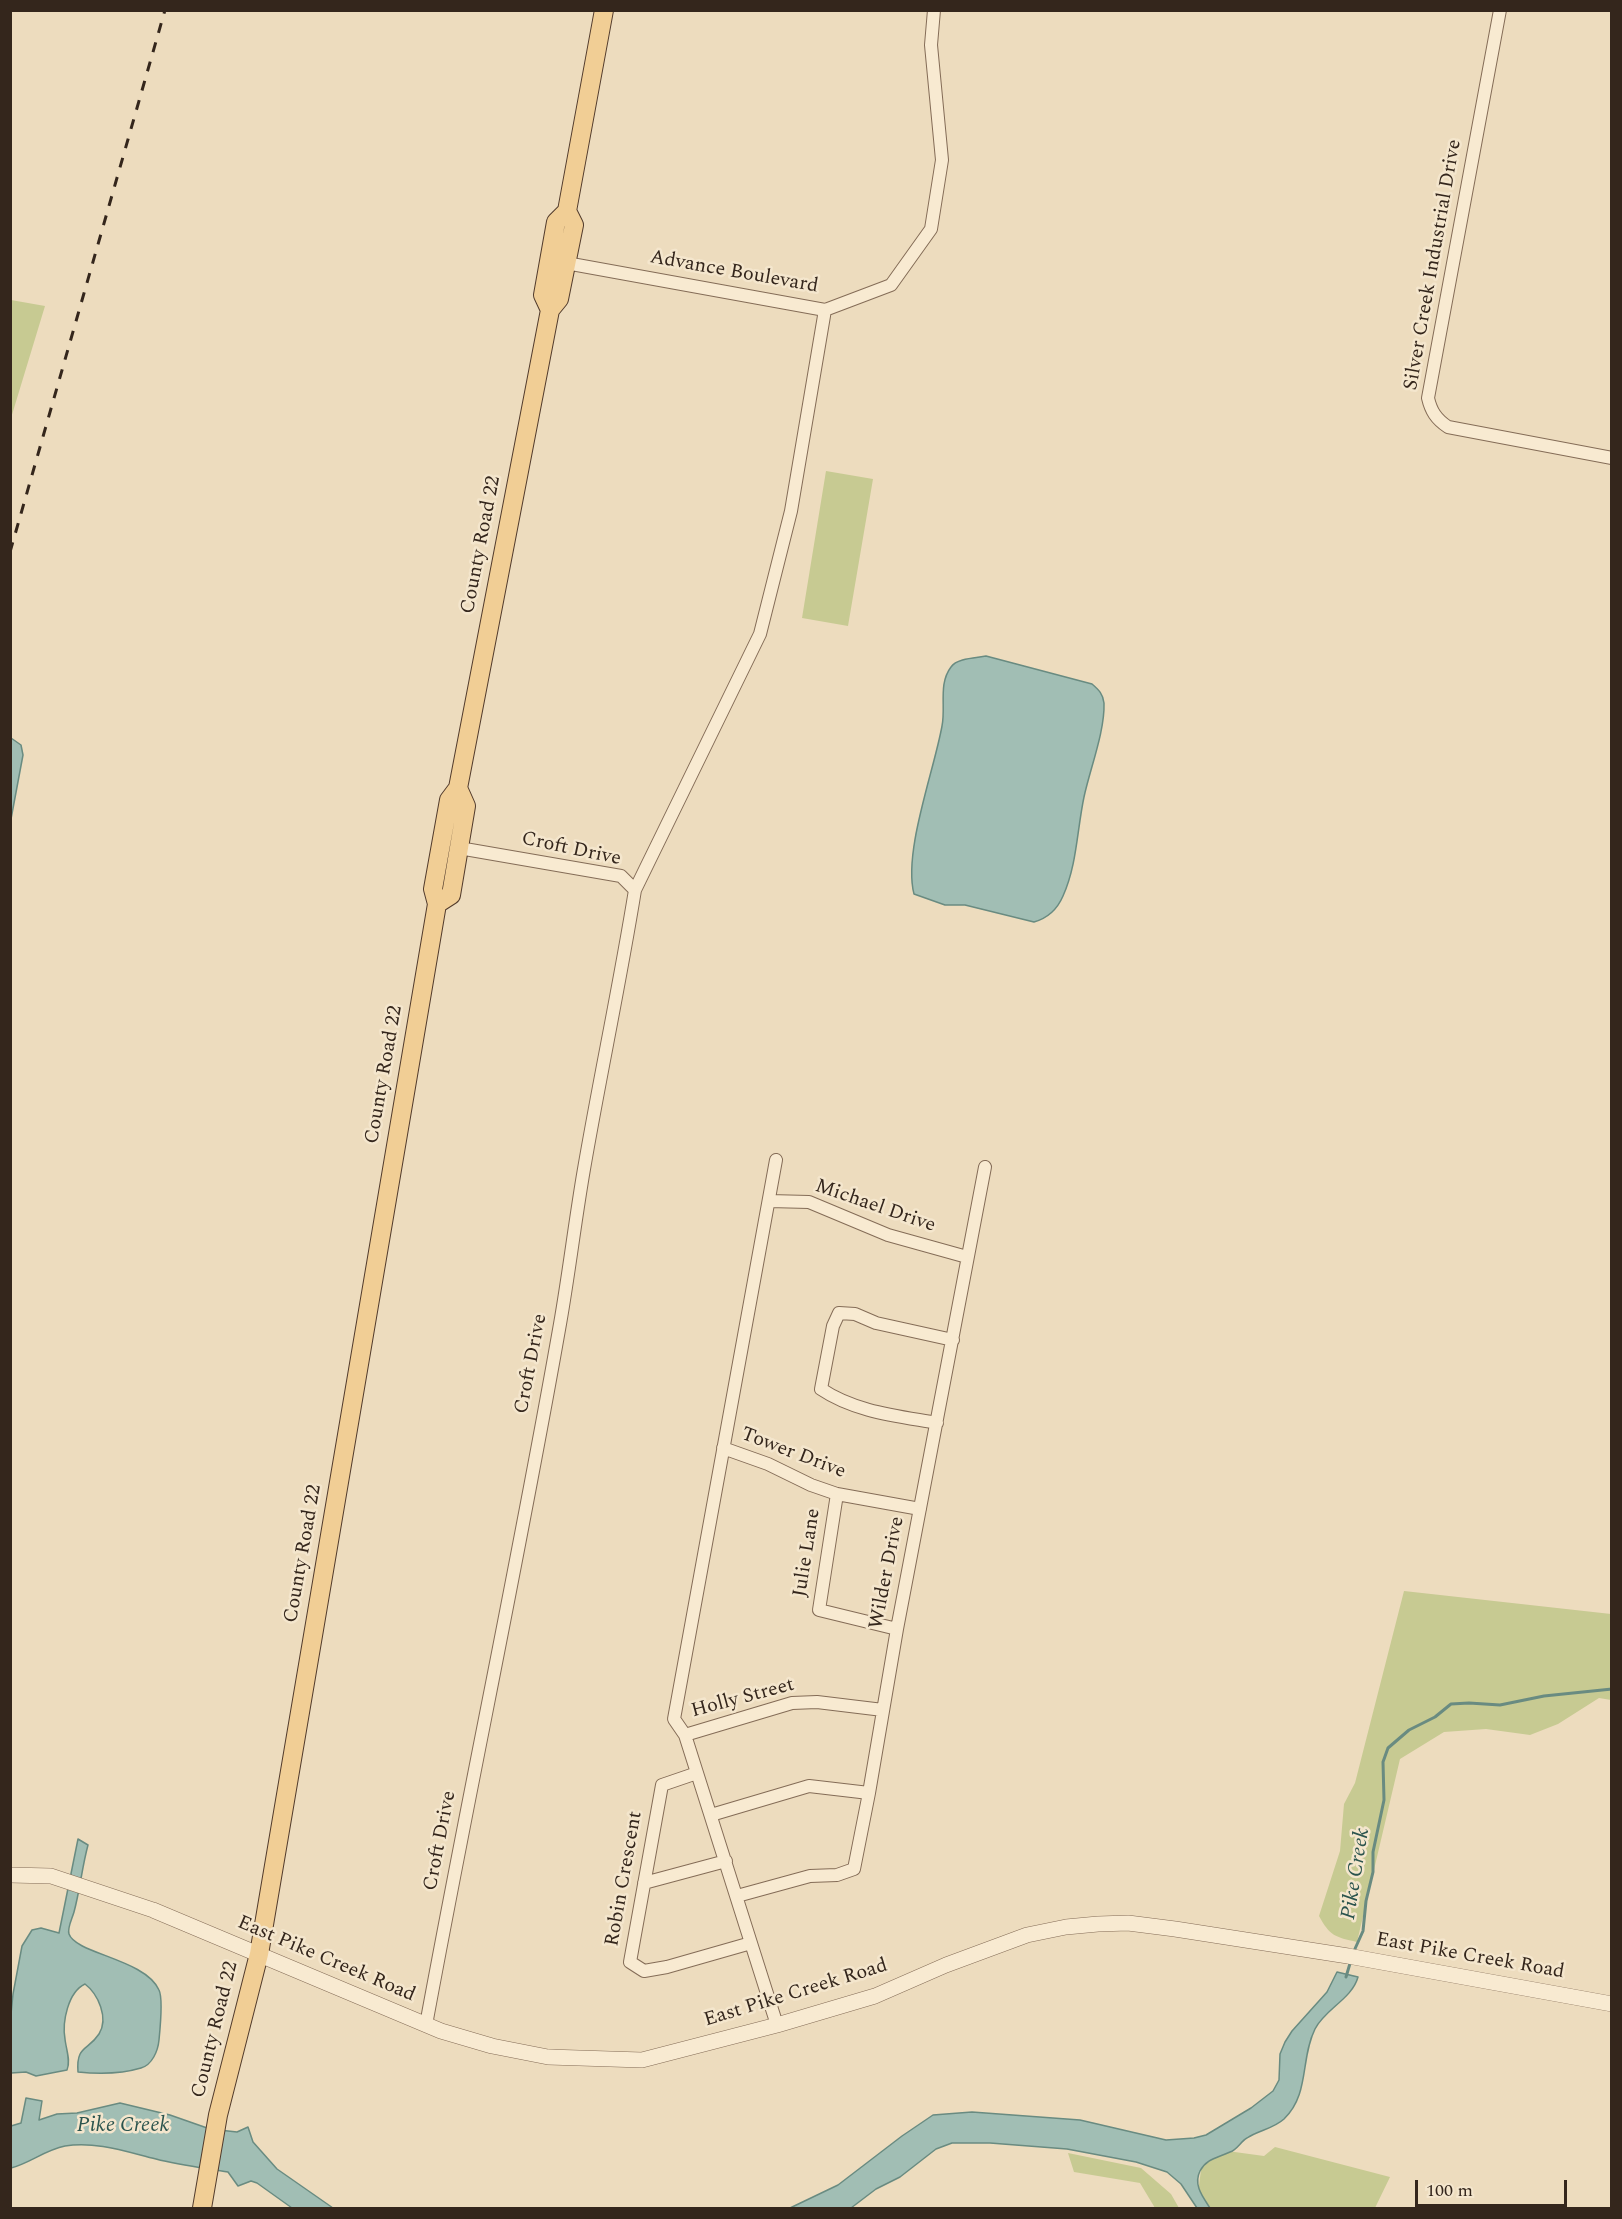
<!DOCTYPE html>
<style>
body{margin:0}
#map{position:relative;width:1622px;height:2219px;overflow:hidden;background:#eddcbe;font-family:Spectral,serif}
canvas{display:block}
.frame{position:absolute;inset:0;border:12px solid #34261c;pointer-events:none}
.scale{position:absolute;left:1415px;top:2180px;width:152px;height:27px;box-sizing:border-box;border:3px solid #34261c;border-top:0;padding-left:8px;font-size:18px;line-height:21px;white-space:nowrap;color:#34261c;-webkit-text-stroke:4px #f4e6cd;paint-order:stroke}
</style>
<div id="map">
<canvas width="1622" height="2219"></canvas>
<div class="frame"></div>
<div class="scale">100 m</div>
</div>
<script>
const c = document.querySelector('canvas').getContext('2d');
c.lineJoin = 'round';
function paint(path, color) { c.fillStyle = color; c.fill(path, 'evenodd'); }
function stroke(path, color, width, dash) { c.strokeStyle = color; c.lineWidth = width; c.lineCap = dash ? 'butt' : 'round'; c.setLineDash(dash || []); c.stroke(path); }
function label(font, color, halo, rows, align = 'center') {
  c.font = font + ' Spectral,serif'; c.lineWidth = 5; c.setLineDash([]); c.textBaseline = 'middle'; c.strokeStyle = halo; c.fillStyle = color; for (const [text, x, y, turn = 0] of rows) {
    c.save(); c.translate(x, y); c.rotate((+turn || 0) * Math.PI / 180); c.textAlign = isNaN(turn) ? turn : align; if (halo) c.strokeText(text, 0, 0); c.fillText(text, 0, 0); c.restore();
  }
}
paint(new Path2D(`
 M11 300 45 306 11 418 10 300Z
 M826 471 873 479 848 626 802 618Z
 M1404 1591 1611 1614V1700L1599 1698 1558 1724 1530 1735 1486 1729 1444 1732 1400 1759 1357 1942C1335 1937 1330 1936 1319 1916L1340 1851 1344 1804 1355 1783Z
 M1275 2147 1390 2177 1375 2208H1211L1198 2192 1202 2163 1220 2150 1264 2156Z
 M1068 2153 1141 2168 1171 2194 1179 2208H1155L1140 2183 1074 2172Z`), '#c7ca92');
const water = new Path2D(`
 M986 656 1092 684C1099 690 1103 694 1104 703 1105 731 1090 769 1084 797 1077 830 1077 865 1063 896 1057 910 1048 918 1034 922L965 905H945L914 894C903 852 934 771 942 726 946 707 938 684 951 667 957 658 976 658 986 656Z
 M11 738 21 745 23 755 11 819Z
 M78 1839 88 1845C82 1867 80 1890 74 1912 72 1919 67 1928 69 1934 76 1954 145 1959 159 1990 163 1998 160 2030 159 2040 158 2051 152 2065 141 2068 121 2074 98 2074 78 2072 76 2045 88 2051 99 2034 109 2018 98 1994 85 1984 68 1992 62 2022 65 2039 66 2049 71 2061 67 2070L36 2076 26 2072 11 2073V2014L13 1994 22 1946 32 1930 41 1928 59 1933Z
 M1337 1972 1358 1977C1352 1999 1325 2009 1315 2029 1300 2059 1310 2094 1284 2119 1273 2129 1259 2130 1247 2138 1241 2141 1237 2150 1230 2152 1218 2158 1207 2158 1200 2171 1193 2185 1203 2197 1210 2208H1197L1181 2184 1167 2172 1136 2162 1067 2149 990 2143H952L936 2149 900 2177 876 2189 851 2208H790L838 2185 902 2136 933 2115 972 2112 1080 2120 1166 2140 1194 2138 1206 2135 1251 2108 1273 2091 1279 2080 1280 2054 1285 2042 1292 2031 1327 1992Z
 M26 2098 42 2101 39 2120 57 2114 77 2113 120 2103 170 2115 210 2129 237 2132 248 2127 253 2142 277 2169 333 2208H292L257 2183 251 2181 238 2186 228 2172C204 2168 179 2165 156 2159 127 2152 96 2141 65 2146 45 2150 30 2163 11 2168V2126L21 2123Z`);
paint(water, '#a1beb4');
stroke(water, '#698b81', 1.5);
stroke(new Path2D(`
 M1354 1951 1363 1931 1366 1901 1373 1872V1852L1384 1800 1383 1762 1388 1748 1409 1730 1435 1717 1451 1704 1469 1703 1500 1705 1544 1696 1612 1689
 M1346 1977 1351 1960`), '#698b81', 3);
const minor = new Path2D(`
 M1500 10 1428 398C1431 411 1436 419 1448 427L1612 458
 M566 263 825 310 891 285 931 229 942 160 931 45 934 10
 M635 890 760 634 791 511 825 310
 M776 1160 674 1719 685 1735 777 2025
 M769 1201 809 1202 888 1235 967 1257
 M937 1423C898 1416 855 1412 821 1389L833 1326 839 1313 855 1314 876 1323 953 1340
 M723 1448 768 1464 811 1485 837 1494 920 1509
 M837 1494 819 1610 897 1629
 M685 1735 792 1703 817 1702 883 1710
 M697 1773 662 1785 630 1962 644 1971 667 1967 751 1943
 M711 1815 809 1786 869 1793
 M644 1883 726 1861
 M737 1896 810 1876 837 1875 854 1869 869 1793 897 1629 985 1167
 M426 2025C469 1791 519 1558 560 1324 569 1273 575 1221 584 1169 600 1076 620 983 635 890L621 876 459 848`);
const tertiary = new Path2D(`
 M10 1875 51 1876 153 1910 441 2031 492 2046 548 2057 642 2060 777 2025 875 1996 946 1965 1027 1935 1066 1927 1098 1924 1128 1923 1175 1929 1348 1956 1612 2004`);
const primary = new Path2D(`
 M550 310 543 295 556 222 567 211 604 10
 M437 904 451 895 466 806 458 788
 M202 2208 218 2115 259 1954 437 904 433 889 449 800 458 788 550 310 559 299 574 225 567 211`);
stroke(minor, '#846c57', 14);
stroke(tertiary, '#846c57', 16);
stroke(primary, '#523b2c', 20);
stroke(minor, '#f8ead1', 12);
stroke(tertiary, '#f8ead1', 15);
stroke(primary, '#f1ce95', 18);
stroke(new Path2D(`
 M10 552 165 10`), '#34261c', 3, [10, 10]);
label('20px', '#34261c', '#f4e6cd', [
 ["Silver Creek Industrial Drive",1434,265,-80],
 ["Advance Boulevard",734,273,10],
 ["County Road 22",482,545,-79],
 ["Croft Drive",571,850,12],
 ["County Road 22",385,1075,-80],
 ["Michael Drive",875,1207,19],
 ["Croft Drive",532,1364,-79],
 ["Tower Drive",793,1454,21],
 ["Julie Lane",808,1553,-81],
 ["County Road 22",304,1554,-80],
 ["Wilder Drive",888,1573,-79],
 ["Holly Street",743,1699,-15],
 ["Croft Drive",441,1841,-79],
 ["Robin Crescent",625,1879,-80],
 ["East Pike Creek Road",1470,1957,10],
 ["East Pike Creek Road",326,1960,23],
 ["East Pike Creek Road",796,1994,-17],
 ["County Road 22",216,2030,-76]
]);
label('italic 21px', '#2b544e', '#f4e6cd', [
 ["Pike Creek",1357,1874,-81],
 ["Pike Creek",123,2127]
]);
</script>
